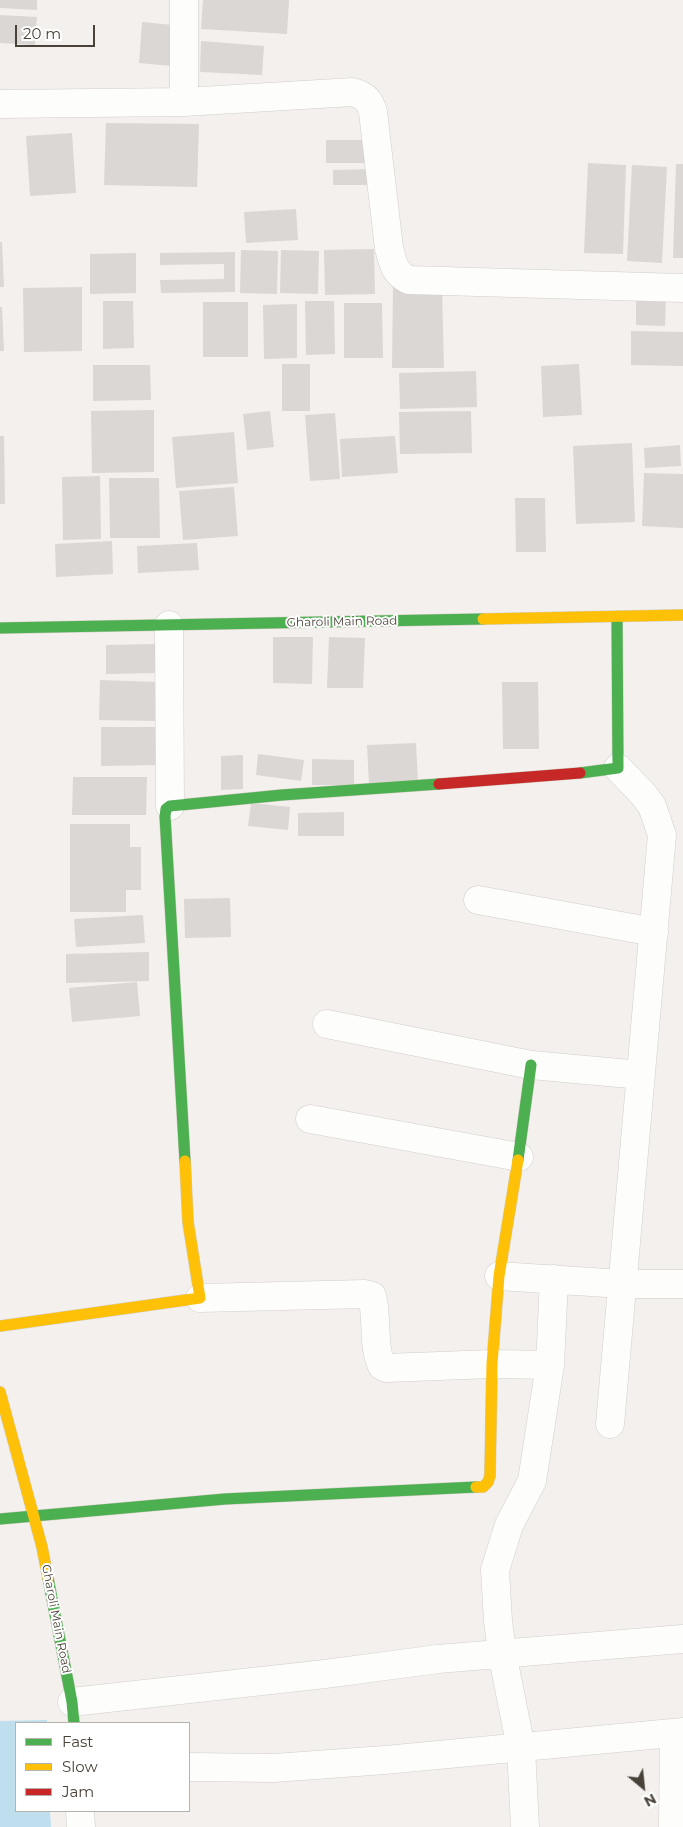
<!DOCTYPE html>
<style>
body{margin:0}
#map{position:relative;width:683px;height:1827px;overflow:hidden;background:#f3f0ed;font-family:Montserrat,sans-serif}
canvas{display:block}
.legend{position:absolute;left:15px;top:1722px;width:175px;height:90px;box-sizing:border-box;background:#fff;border:1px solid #b6b3af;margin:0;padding:6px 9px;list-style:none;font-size:15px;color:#494238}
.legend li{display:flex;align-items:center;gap:10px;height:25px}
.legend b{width:25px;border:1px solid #b6b3af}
.north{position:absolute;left:618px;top:1762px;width:50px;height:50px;-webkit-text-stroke:4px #fff;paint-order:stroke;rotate:152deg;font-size:14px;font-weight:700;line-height:20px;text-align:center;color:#494238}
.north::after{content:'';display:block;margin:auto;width:18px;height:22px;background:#494238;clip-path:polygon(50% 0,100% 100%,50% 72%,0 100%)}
.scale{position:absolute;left:15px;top:25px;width:80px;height:22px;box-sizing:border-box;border:2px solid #494238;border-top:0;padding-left:6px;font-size:15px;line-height:18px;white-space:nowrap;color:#494238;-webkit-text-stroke:4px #fff;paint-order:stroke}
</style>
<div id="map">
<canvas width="683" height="1827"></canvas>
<ul class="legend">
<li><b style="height:6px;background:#4caf50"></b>Fast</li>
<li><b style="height:6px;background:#ffc107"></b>Slow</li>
<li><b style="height:6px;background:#c62828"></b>Jam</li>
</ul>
<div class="north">N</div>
<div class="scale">20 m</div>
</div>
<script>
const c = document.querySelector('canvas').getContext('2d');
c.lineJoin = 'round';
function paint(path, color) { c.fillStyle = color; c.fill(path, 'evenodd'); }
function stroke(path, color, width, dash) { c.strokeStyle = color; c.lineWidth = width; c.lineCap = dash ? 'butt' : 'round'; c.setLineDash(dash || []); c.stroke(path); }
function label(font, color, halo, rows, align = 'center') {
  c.font = font + ' Montserrat,sans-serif'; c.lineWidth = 4; c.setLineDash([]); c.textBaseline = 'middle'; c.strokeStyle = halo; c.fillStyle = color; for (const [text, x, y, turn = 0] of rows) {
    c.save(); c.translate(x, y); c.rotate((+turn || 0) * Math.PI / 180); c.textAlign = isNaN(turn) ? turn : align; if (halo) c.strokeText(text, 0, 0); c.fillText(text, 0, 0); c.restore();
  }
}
paint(new Path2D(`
 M47 1720V1723H16V1811H50L51 1827H0V1721Z`), '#bfdeee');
paint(new Path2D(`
 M0 0H37V10L0 8Z
 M203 0H289L287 34 201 29Z
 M0 15 37 17 35 45 0 43Z
 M142 22 174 25 171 66 139 63Z
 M201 41 264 46 262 75 200 72Z
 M106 123 199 124 197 187 104 185Z
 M72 133 76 193 30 196 26 136Z
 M326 140H365V163H326Z
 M588 163 626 165 623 254 584 253Z
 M676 164H683V258H673Z
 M632 165 667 167 662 263 627 261Z
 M371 169V185H333V170Z
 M296 209 298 240 246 243 244 212Z
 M0 242H2L4 287H0Z
 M374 249 375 294 325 295 324 250Z
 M241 250 278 251 277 294 240 293Z
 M281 250 319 251 318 294 280 293Z
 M235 252V292L161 293 160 280 224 279V264L160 265V253Z
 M136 253V293L90 294V254Z
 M393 285 442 288 444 368H392Z
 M82 287V351L24 352 23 288Z
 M636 299H666L665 326 636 325Z
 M103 301H133L134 348 103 349Z
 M305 301H334L335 354 306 355Z
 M203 302H248V357H203Z
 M344 303H382L383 358H344Z
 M297 304V358L264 359 263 305Z
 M0 307H2L4 351H0Z
 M631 331 683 332V366L631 365Z
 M282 364H310V411H282Z
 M579 364 582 415 543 417 541 366Z
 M93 365H150L151 400 93 401Z
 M476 371 477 407 400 409 399 373Z
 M154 410V472L92 473 91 411Z
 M270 411 274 447 247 450 243 414Z
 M471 411 472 453 400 454 399 412Z
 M335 413 340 479 310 481 305 415Z
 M234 432 238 483 176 488 172 437Z
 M0 436H4L5 504H0Z
 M395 436 398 473 342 477 340 439Z
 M632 443 635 522 576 524 573 446Z
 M680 445 681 466 645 468 644 448Z
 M644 473 683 474V528L642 526Z
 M100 476 101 539 63 540 62 477Z
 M109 478H159L160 538H110Z
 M234 487 238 536 183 540 179 491Z
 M515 498H545L546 552H516Z
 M112 541 113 574 56 577 55 544Z
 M197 543 199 570 138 573 137 546Z
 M273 637H313L312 684 273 683Z
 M329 637 365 638 363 688H327Z
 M157 644 158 673 106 674V645Z
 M100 680 157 682 156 721 99 720Z
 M502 682H538L539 749H503Z
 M101 727H159V765L101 766Z
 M416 743 418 782 369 784 367 745Z
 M258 754 304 760 301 781 256 775Z
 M243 755V789L221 790V756Z
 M312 759 354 760V785H312Z
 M73 777H147L146 815H72Z
 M251 803 290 807 288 830 248 826Z
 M344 812V836H298V813Z
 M70 824H130V847H141V890H126V912H70Z
 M230 898 231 937 185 938 184 899Z
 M143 915 145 943 76 947 74 919Z
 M149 952V981L66 983V954Z
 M137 982 140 1016 72 1022 69 988Z`), '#dbd7d4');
const street = new Path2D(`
 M184 102V0
 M0 104 184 102 353 92C365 96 370 100 373 112L389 248C393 263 394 273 409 280L683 288
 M169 625 170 806
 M478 900 654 932
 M327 1024 531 1065 641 1075
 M310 1119 519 1157
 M499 1276 622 1284H683
 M200 1298 365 1294 372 1296C378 1318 372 1345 382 1366L386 1368 492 1364 550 1365
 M610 1424 662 835 652 806 643 794 618 768
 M72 1702 325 1674 438 1659 683 1639
 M189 1767 274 1768 385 1760 683 1732
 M80 1811 81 1827
 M525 1827 521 1748 502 1653 498 1621 495 1570 509 1525 532 1481 550 1365 554 1279
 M673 1827 674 1733`);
const fast = new Path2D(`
 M0 628 483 619
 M580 773 618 768 617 617
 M518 1160 531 1065
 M185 1161 165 816 166 809 170 806 282 795 439 784
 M0 1519 225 1499 476 1487
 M48 1578 72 1702 74 1723`);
const slow = new Path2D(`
 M483 619 683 615
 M0 1326 200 1298 188 1222 185 1161
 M0 1392 42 1547 48 1578
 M476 1487H483L488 1482 490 1476 492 1364 499 1276 518 1160`);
const jam = new Path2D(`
 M439 784 580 773`);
stroke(street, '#d1ceca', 29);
stroke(fast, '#d2cdc4', 12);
stroke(slow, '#d2cdc4', 12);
stroke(jam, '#d2cdc4', 12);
stroke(street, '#fdfdfc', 28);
stroke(fast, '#4caf50', 11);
stroke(slow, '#ffc107', 11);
stroke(jam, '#c62828', 11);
label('12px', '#494238', '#fff', [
 ["Gharoli Main Road",342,622,-1],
 ["Gharoli Main Road",56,1619,79]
]);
</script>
